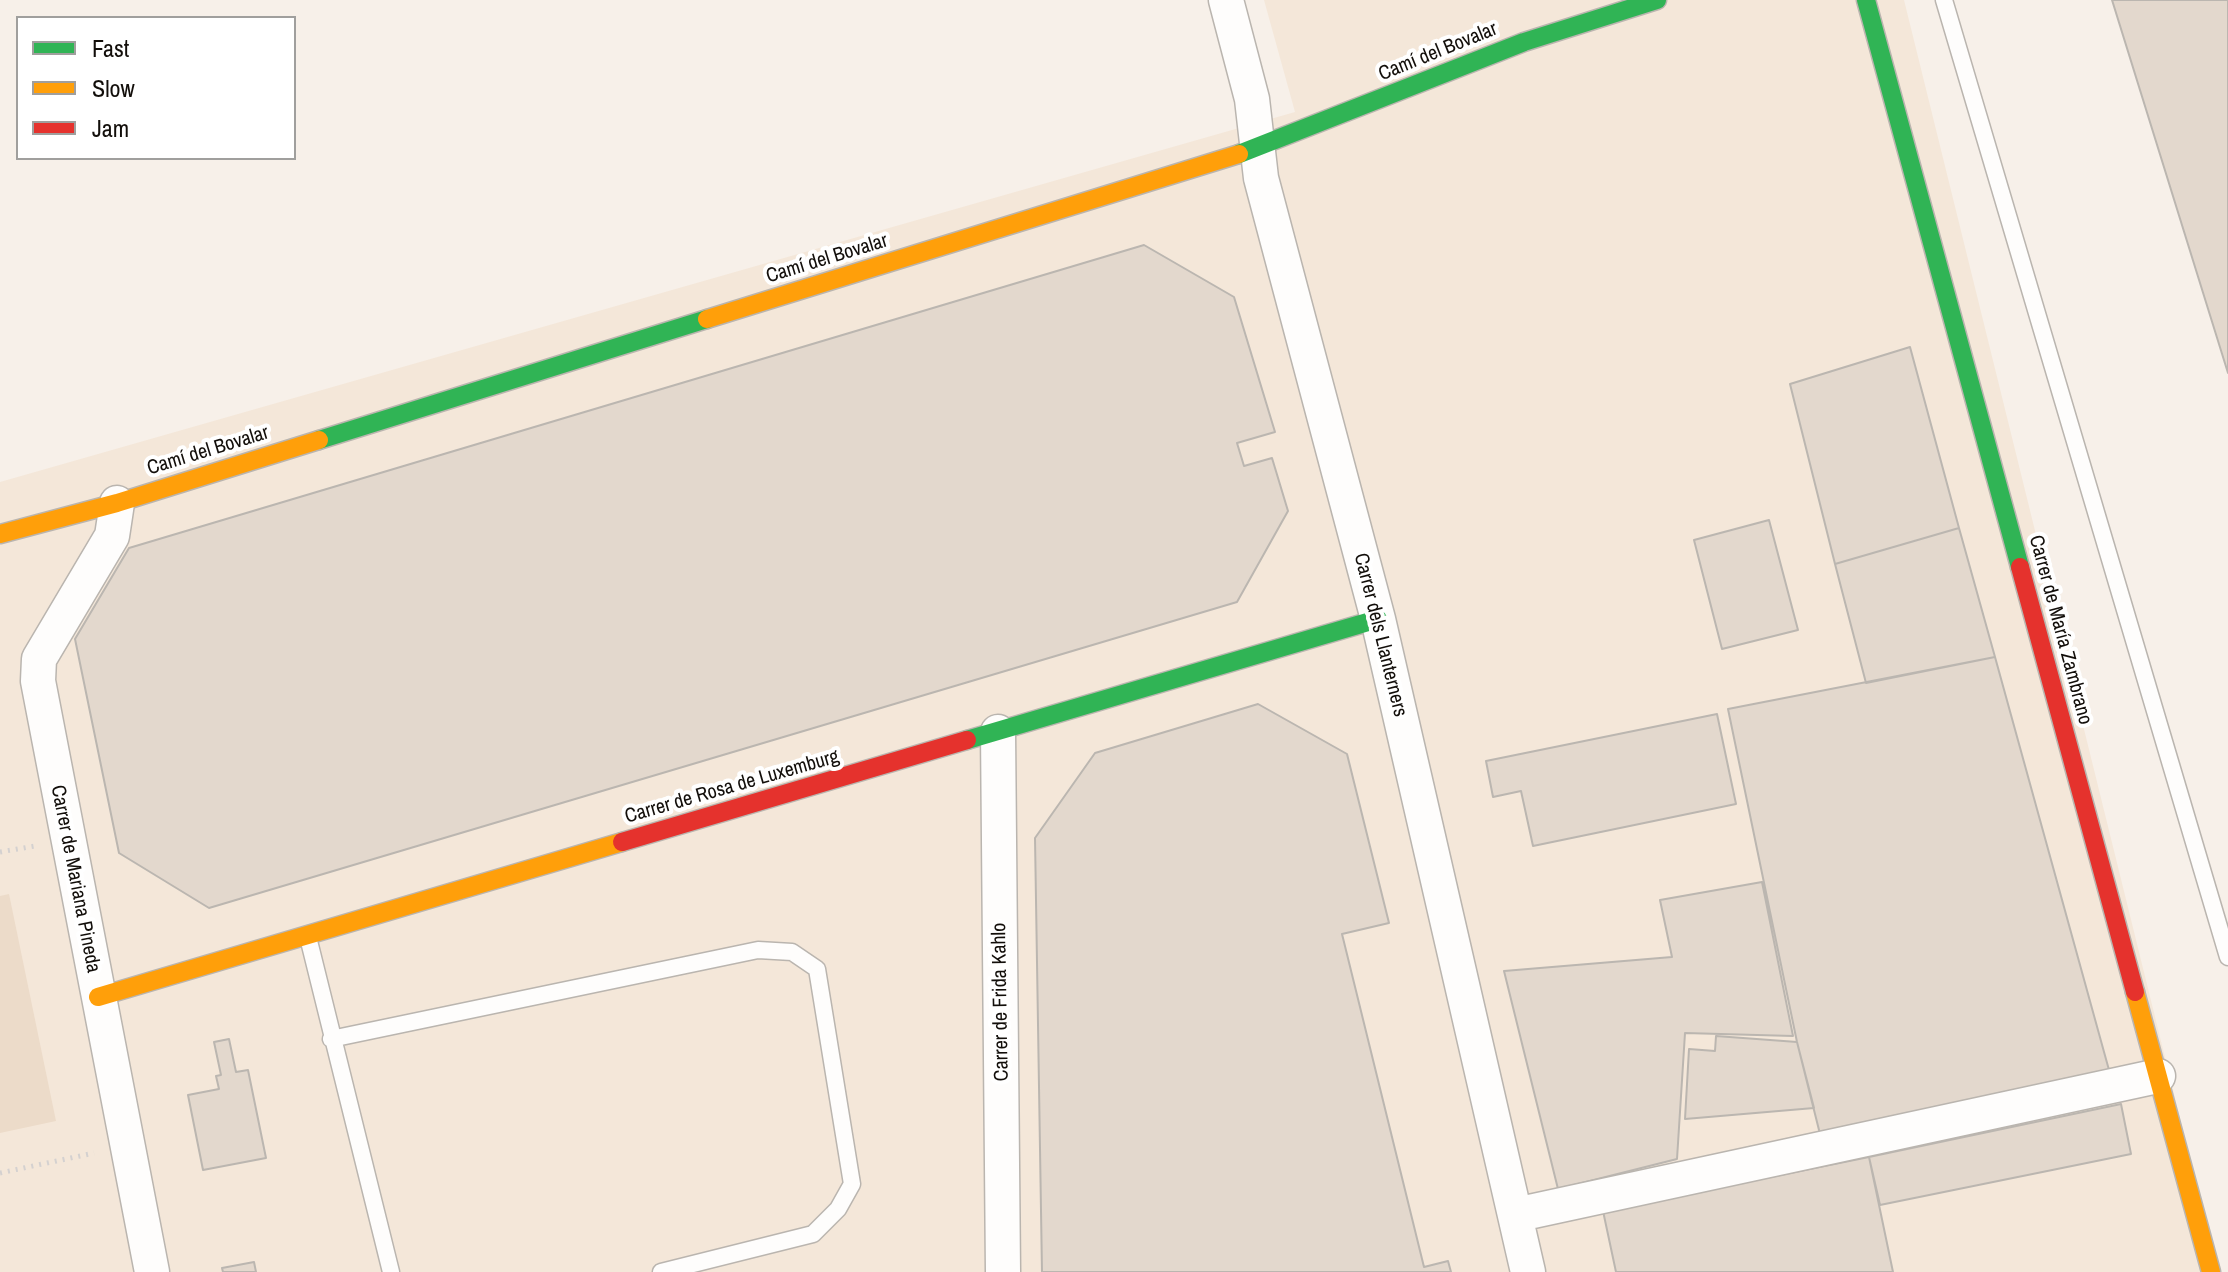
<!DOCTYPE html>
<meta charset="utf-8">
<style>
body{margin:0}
#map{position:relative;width:2228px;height:1272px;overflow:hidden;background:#f7f0e9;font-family:"Archivo Narrow",sans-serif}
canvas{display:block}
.legend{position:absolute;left:16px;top:16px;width:280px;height:144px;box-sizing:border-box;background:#fff;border:2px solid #a09f9d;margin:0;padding:10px 14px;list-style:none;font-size:24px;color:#120e0a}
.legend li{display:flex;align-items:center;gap:16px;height:40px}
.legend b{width:40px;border:2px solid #a09f9d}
</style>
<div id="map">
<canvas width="2228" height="1272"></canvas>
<ul class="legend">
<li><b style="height:10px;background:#30b455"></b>Fast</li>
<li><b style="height:10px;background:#ff9f0a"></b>Slow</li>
<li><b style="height:10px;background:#e5322d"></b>Jam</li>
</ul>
</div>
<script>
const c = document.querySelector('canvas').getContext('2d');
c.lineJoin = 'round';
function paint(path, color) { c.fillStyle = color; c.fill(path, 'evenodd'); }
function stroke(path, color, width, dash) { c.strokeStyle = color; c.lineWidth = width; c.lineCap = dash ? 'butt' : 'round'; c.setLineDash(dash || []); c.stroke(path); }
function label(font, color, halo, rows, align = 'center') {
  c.font = font + ' "Archivo Narrow",sans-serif'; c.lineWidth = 8; c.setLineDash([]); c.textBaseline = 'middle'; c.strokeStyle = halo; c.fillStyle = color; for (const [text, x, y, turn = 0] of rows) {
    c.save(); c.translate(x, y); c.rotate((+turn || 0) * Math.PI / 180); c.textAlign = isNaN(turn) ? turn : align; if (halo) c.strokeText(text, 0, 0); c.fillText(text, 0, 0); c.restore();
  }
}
paint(new Path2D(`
 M1264 0H1904L2218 1272H0V482L1295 112Z`), '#f4e7d9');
paint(new Path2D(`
 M9 894 56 1121 0 1133V896Z`), '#ecdbc9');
const building = new Path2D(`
 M2112 0H2228V373Z
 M1144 245 1234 297 1275 432 1237 443 1244 466 1272 458 1288 511 1237 602 209 908 119 853 75 639 129 548Z
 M1910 347 1959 528 1835 564 1790 384Z
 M1769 520 1798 630 1722 649 1694 540Z
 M1959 528 1995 657 1866 683 1835 564Z
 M1995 657 2109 1070 1820 1134 1797 1042 1728 709Z
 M1258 704 1347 754 1389 923 1342 934 1424 1267 1448 1261 1451 1272H1042L1035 838 1095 753Z
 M1717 714 1736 804 1533 846 1521 791 1493 797 1486 761Z
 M1762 882 1793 1036 1685 1033 1677 1159 1558 1189 1504 971 1672 957 1660 900Z
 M1716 1036 1797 1042 1814 1108 1685 1119 1689 1049 1715 1051Z
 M229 1039 236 1072 248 1070 266 1158 203 1170 188 1095 219 1089 216 1076 221 1075 214 1042Z
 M2121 1104 2131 1154 1880 1205 1869 1157Z
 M1869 1157 1893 1272H1616L1603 1211Z
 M254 1262 256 1272H223L222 1268Z`);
paint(building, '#e3d8cd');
stroke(building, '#bbb6b0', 2);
const lane = new Path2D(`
 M1944 0 2228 957
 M308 937 391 1272
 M331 1039 758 950 792 952 817 969 852 1184 838 1209 813 1234 661 1272`);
const street = new Path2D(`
 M1226 0 1252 99 1261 178 1378 619 1528 1272
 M117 503 112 536 39 659 38 681 152 1272
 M998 732 1003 1272
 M1515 1215 2158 1076`);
const fast = new Path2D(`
 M1866 0 2020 567
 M1239 154 1524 42 1657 0
 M319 440 707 319
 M967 740 1378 619`);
const slow = new Path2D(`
 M707 319 1239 154
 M0 534 117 503 319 440
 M2135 992 2211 1272
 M98 997 622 842`);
const jam = new Path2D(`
 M2020 567 2135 992
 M622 842 967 740`);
stroke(lane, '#bab5af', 19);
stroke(street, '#bab5af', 37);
stroke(fast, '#bab5af', 21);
stroke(slow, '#bab5af', 21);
stroke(jam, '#bab5af', 21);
stroke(new Path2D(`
 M0 852 35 846
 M0 1173 94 1153`), '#d4d1d0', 5, [2, 6]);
stroke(lane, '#fefdfc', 16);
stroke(street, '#fefdfc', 34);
stroke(fast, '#30b455', 18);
stroke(slow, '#ff9f0a', 18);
stroke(jam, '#e5322d', 18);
label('20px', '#120e0a', '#fff', [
 ["Camí del Bovalar",1438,52,-22],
 ["Camí del Bovalar",827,259,-17],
 ["Camí del Bovalar",208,451,-17],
 ["Carrer de María Zambrano",2060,630,75],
 ["Carrer dels Llanterners",1380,635,76],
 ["Carrer de Rosa de Luxemburg",732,787,-16],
 ["Carrer de Mariana Pineda",75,879,79],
 ["Carrer de Frida Kahlo",1001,1002,-91]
]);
</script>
